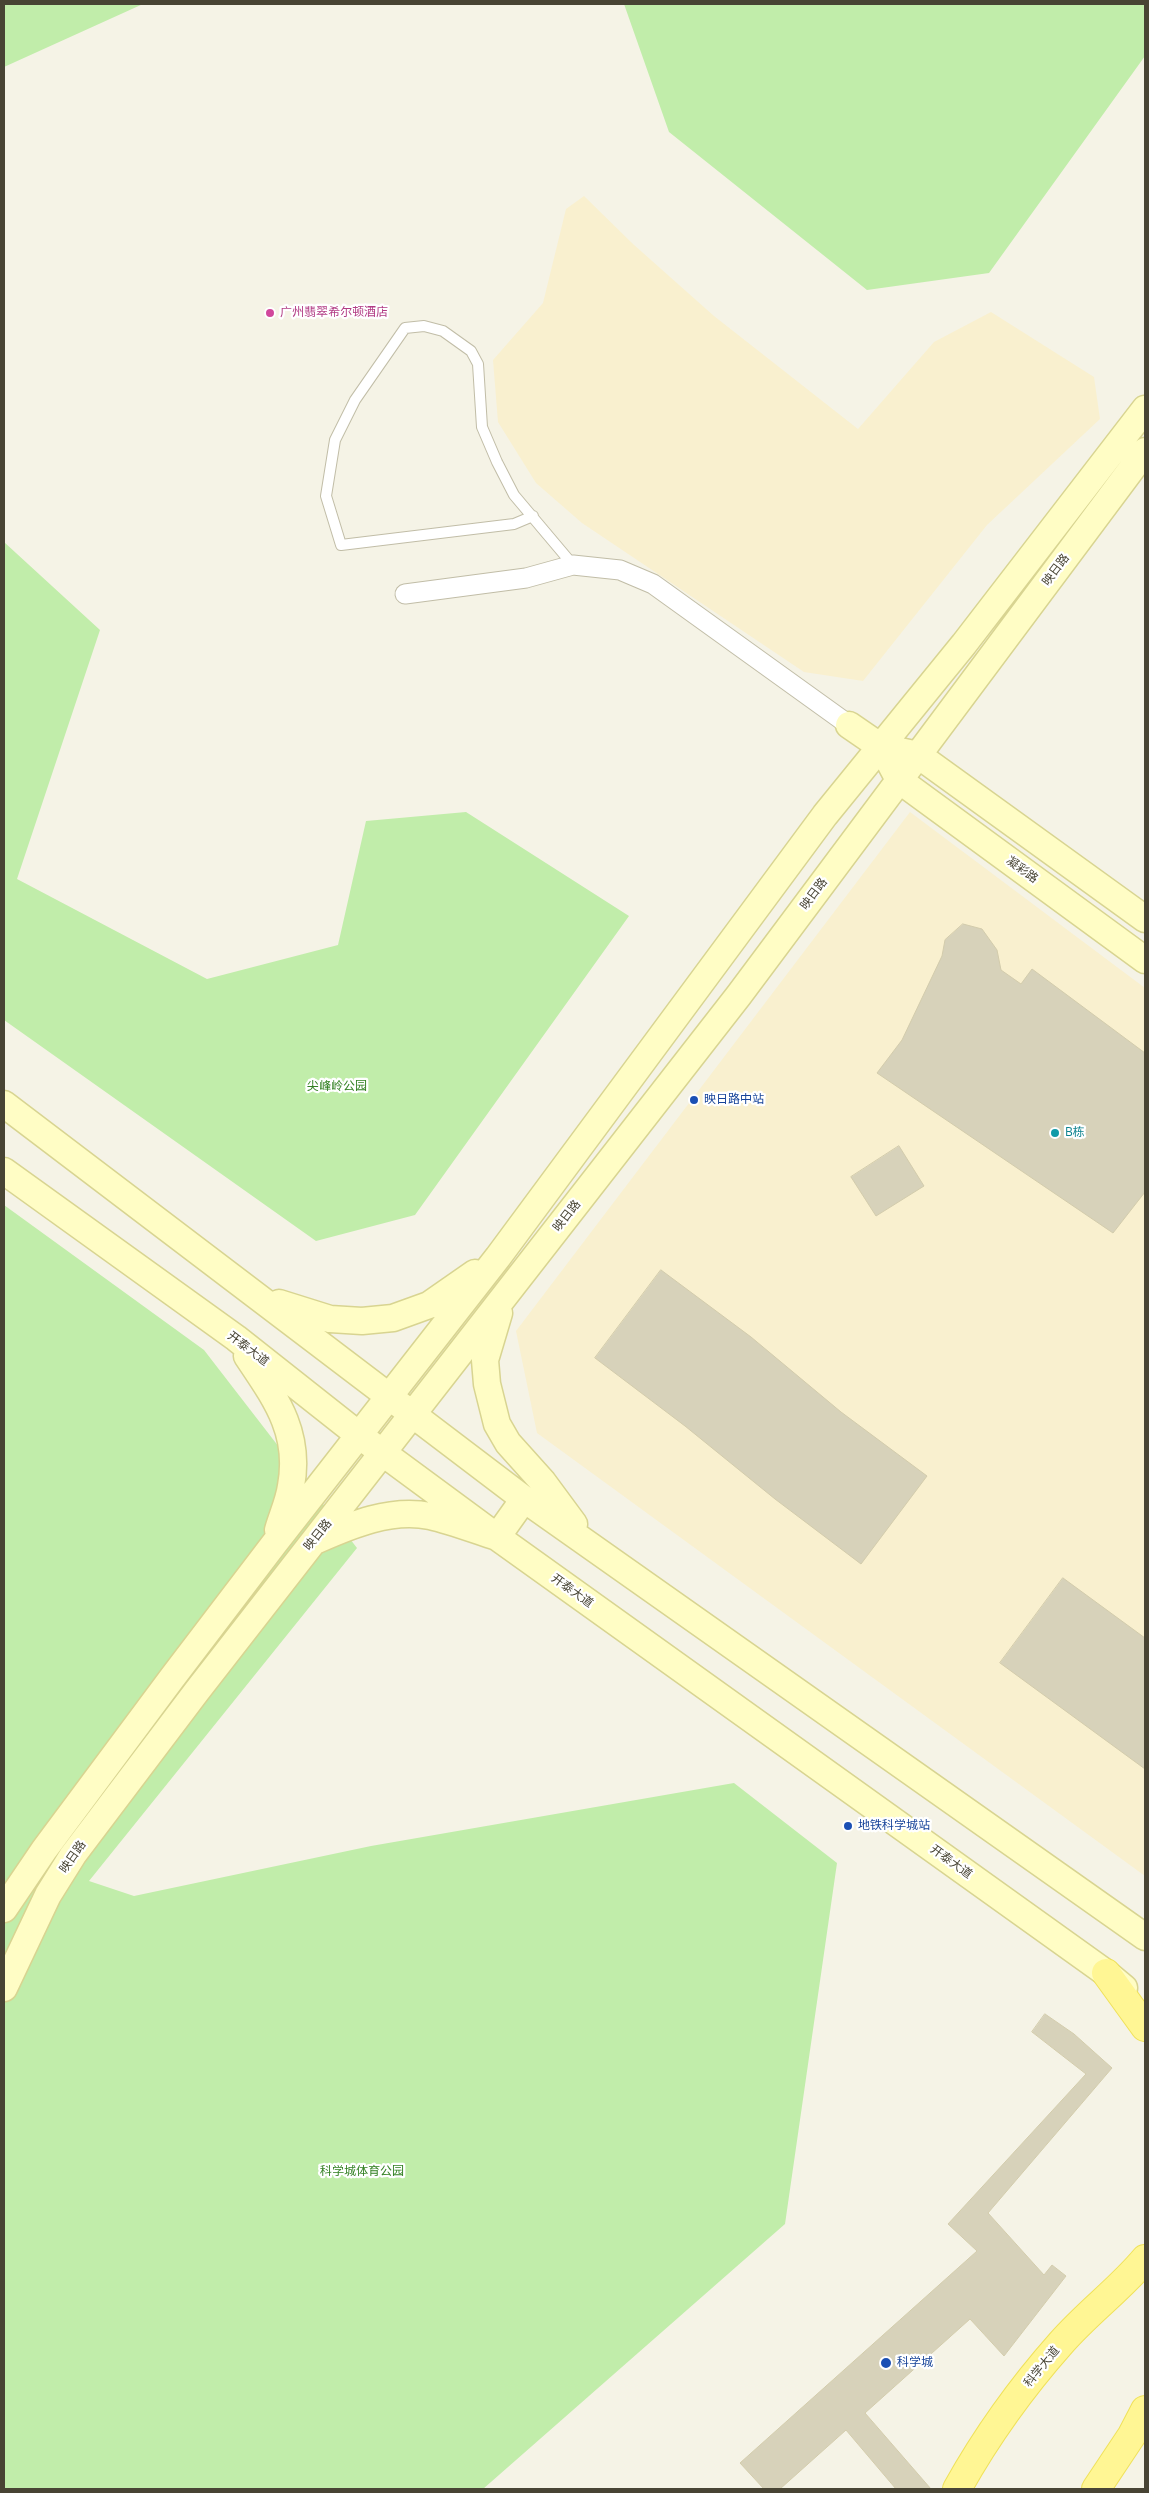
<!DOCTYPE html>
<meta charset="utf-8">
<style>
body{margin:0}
#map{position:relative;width:1149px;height:2493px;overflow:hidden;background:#f5f3e6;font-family:"Open Sans",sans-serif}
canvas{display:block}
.frame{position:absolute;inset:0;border:5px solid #484434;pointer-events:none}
</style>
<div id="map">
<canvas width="1149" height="2493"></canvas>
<div class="frame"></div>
</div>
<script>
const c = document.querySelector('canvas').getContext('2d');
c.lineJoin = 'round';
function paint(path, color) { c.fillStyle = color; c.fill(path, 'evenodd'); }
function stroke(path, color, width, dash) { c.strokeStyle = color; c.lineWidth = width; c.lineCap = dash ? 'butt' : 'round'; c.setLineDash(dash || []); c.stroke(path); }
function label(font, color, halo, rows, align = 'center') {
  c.font = font + ' "Open Sans","Noto Sans SC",sans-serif'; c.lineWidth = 4.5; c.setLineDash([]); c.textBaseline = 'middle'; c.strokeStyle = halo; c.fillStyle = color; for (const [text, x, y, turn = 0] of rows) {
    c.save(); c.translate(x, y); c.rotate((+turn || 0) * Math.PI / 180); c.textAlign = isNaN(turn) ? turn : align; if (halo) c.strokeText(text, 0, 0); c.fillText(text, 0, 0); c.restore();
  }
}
paint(new Path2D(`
 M584 196 633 244 714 316 858 429 934 342 991 312 1094 377 1100 419 987 525 863 681 804 672 582 523 536 483 498 422 493 360 543 303 566 209Z
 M910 812 1145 988V1876L537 1433 516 1331Z`), '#f9f0cf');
paint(new Path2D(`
 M4 4H143L4 67Z
 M624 4H1145V56L989 273 867 290 669 132Z
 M4 542 100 630 17 879 207 979 338 945 366 821 466 812 629 916 415 1215 316 1241 4 1020Z
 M4 1205 204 1350 357 1548 89 1881 134 1896 371 1846 734 1783 837 1863 785 2224 483 2489H4Z`), '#c1edaa');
const building = new Path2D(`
 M963 924 982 929 997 950 1001 970 1021 984 1032 969 1145 1053V1192L1113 1233 877 1073 902 1040 942 956 945 940Z
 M899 1146 924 1186 876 1216 851 1177Z
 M661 1270 751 1337 841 1412 927 1476 861 1564 775 1499 685 1426 595 1358Z
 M1063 1578 1145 1638V1769L1000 1663Z
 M1045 2014 1074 2034 1112 2068 988 2213 1044 2275 1052 2265 1066 2276 1004 2356 970 2319 865 2413 931 2489H896L846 2430 780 2489H764L740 2463 977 2251 948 2224 1086 2074 1032 2032Z`);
paint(building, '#d7d2ba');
stroke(building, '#d3ccac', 1);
const lane = new Path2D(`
 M533 516 514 524 341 545 326 496 335 440 355 400 405 328 424 326 443 331 471 351 478 364 482 427 497 462 514 495 573 565`);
const street = new Path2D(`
 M405 594 526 578 573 565 620 570 653 584 849 725`);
const secondary = new Path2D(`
 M849 725 881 747 918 755 1145 919
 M891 765 899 780 1145 960
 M4 1104 524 1499 1145 1937
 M4 1171 236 1338 360 1436 497 1537 1106 1973 1124 1988
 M279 1303 330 1319 362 1321 393 1318 429 1305 475 1273
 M499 1313 485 1360 487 1384 497 1424 508 1443 543 1482 574 1524
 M247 1356C275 1398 301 1432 291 1486 289 1501 282 1516 278 1530
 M317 1540C351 1525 391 1508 430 1516 452 1521 475 1530 497 1537L524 1499
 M4 1909 44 1850 172 1678 274 1544 498 1257 825 815 964 644 1145 409
 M4 1988 48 1895 73 1855 197 1691 739 995 1145 451`);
const primary = new Path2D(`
 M1106 1973 1145 2027
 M957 2489C986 2437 1022 2387 1061 2343 1087 2313 1120 2289 1145 2259
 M1096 2489 1132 2435 1145 2410`);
stroke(lane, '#c1bda7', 12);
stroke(street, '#c1bda7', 21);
stroke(secondary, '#d8d491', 29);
stroke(primary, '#efe159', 30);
stroke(lane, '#fff', 10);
stroke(street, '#fff', 19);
stroke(secondary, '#fffdc5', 26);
stroke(primary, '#fff694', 28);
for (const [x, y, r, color] of [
 [270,313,5,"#d1479c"],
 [694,1100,5,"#1a4fb4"],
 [1055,1133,5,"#0f9aa8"],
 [848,1826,5,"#1a4fb4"],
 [886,2363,6,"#1a4fb4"]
]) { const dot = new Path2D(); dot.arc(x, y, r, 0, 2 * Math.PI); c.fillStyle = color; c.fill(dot); stroke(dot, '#fff', 2); }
label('12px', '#b23c85', '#fff', [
 ["广州翡翠希尔顿酒店",280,313]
], 'left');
label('12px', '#484434', '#fff', [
 ["映日路",1056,570,-53],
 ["凝彩路",1022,870,36],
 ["映日路",814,894,-53],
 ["映日路",567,1216,-52],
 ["开泰大道",248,1349,37],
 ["映日路",318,1535,-51],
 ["开泰大道",572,1591,36],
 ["映日路",73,1857,-55],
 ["开泰大道",951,1862,36],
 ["科学大道",1042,2367,-51]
]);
label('12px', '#328022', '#fff', [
 ["尖峰岭公园",337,1087],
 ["科学城体育公园",362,2172]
]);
label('12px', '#164399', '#fff', [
 ["映日路中站",704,1100],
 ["地铁科学城站",858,1826],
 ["科学城",897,2363]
], 'left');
label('12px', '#0d838f', '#fff', [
 ["B栋",1065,1133]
], 'left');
</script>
